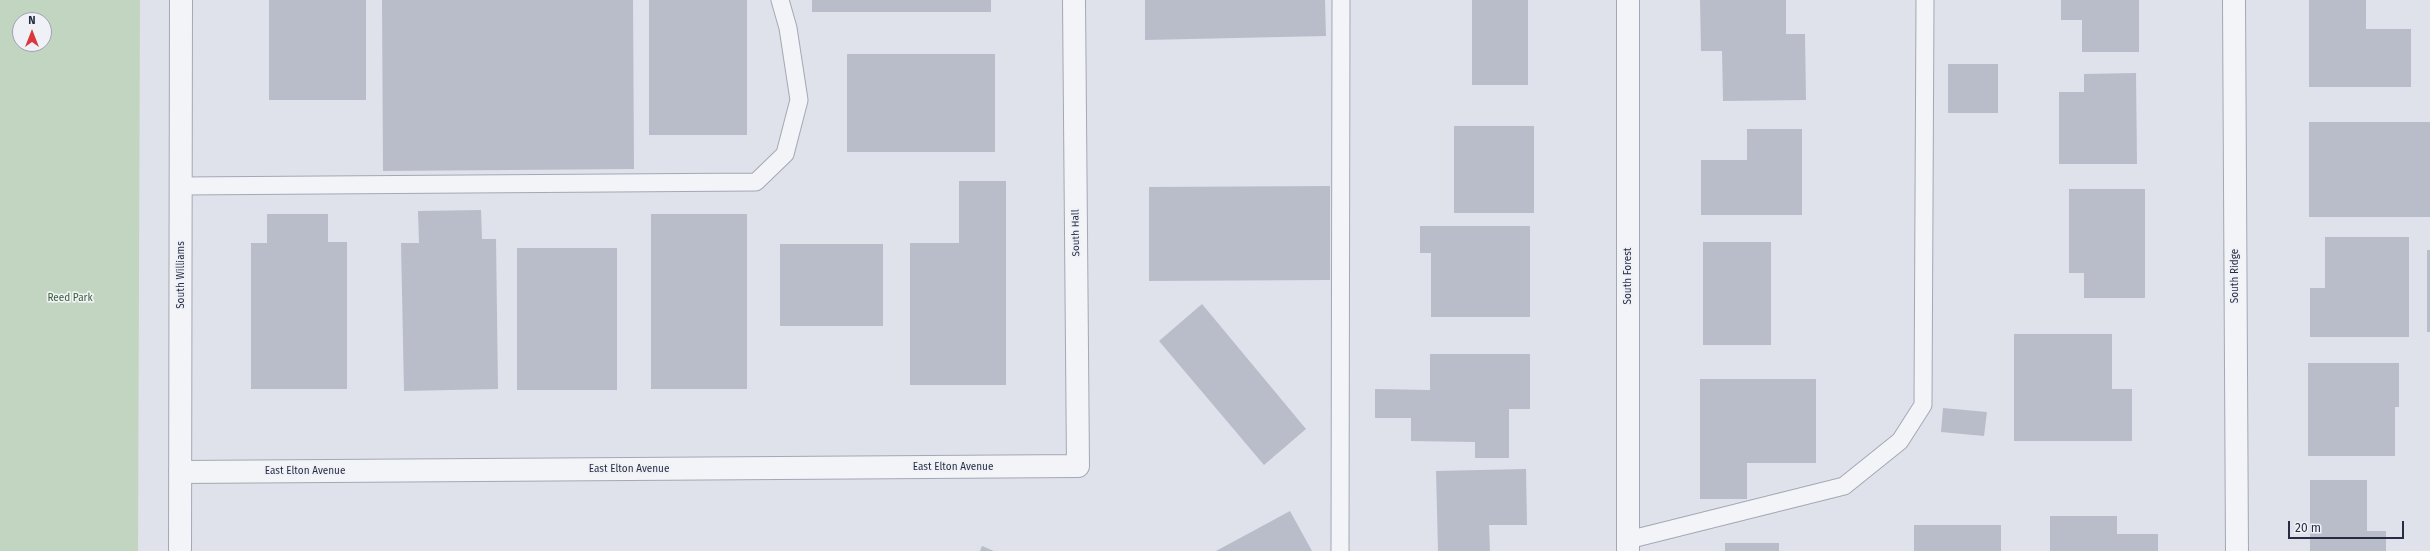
<!DOCTYPE html>
<style>
body{margin:0}
#map{position:relative;width:2430px;height:551px;overflow:hidden;background:#dfe2ea;font-family:"Fira Sans",sans-serif}
canvas{display:block}
.north{position:absolute;left:12px;top:12px;width:40px;height:40px;box-sizing:border-box;background:#eff1f7;border:1px solid #9fa3af;border-radius:50%;rotate:0deg;font-size:11px;font-weight:700;line-height:16px;text-align:center;color:#262d43}
.north::after{content:'';display:block;margin:auto;width:14px;height:18px;background:#db383c;clip-path:polygon(50% 0,100% 100%,50% 72%,0 100%)}
.scale{position:absolute;left:2288px;top:521px;width:116px;height:18px;box-sizing:border-box;border:2px solid #262d43;border-top:0;padding-left:5px;font-size:12px;line-height:14px;white-space:nowrap;color:#262d43;-webkit-text-stroke:3px #eff1f7;paint-order:stroke}
</style>
<div id="map">
<canvas width="2430" height="551"></canvas>
<div class="north">N</div>
<div class="scale">20 m</div>
</div>
<script>
const c = document.querySelector('canvas').getContext('2d');
c.lineJoin = 'round';
function paint(path, color) { c.fillStyle = color; c.fill(path, 'evenodd'); }
function stroke(path, color, width, dash) { c.strokeStyle = color; c.lineWidth = width; c.lineCap = dash ? 'butt' : 'round'; c.setLineDash(dash || []); c.stroke(path); }
function label(font, color, halo, rows, align = 'center') {
  c.font = font + ' "Fira Sans",sans-serif'; c.lineWidth = 3.5; c.setLineDash([]); c.textBaseline = 'middle'; c.strokeStyle = halo; c.fillStyle = color; for (const [text, x, y, turn = 0] of rows) {
    c.save(); c.translate(x, y); c.rotate((+turn || 0) * Math.PI / 180); c.textAlign = isNaN(turn) ? turn : align; if (halo) c.strokeText(text, 0, 0); c.fillText(text, 0, 0); c.restore();
  }
}
paint(new Path2D(`
 M0 0H140L138 551H0ZM20 20H44V44H20Z`), '#c2d5c0');
paint(new Path2D(`
 M269 0H366V100H269Z
 M382 0H633L634 169 383 171Z
 M649 0H747V135H649Z
 M812 0H991V12H812Z
 M1145 0H1325L1326 36 1145 40Z
 M1472 0H1528V85H1472Z
 M1700 0H1786V34H1805L1806 100 1723 101 1722 51H1701Z
 M2061 0H2139V52H2082V20H2061Z
 M2309 0H2366V29H2411V87H2309Z
 M847 54H995V152H847Z
 M1948 64H1998V113H1948Z
 M2136 73 2137 164H2059V92H2084V74Z
 M2309 122H2430V217H2309Z
 M1454 126H1534V213H1454Z
 M1747 129H1802V215H1701V160H1747Z
 M959 181H1006V385H910V243H959Z
 M1330 186V280L1149 281V187Z
 M2069 189H2145V298H2084V273H2069Z
 M481 210 482 239H496L498 389 404 391 401 243H419L418 211Z
 M267 214H328V242H347V389H251V243H267Z
 M651 214H747V389H651Z
 M1420 226H1530V317H1431V253H1420Z
 M2325 237H2409V337H2310V288H2325Z
 M1703 242H1771V345H1703Z
 M780 244H883V326H780Z
 M517 248H617V390H517Z
 M2427 250H2430V332H2427Z
 M1202 304 1306 429 1264 465 1159 341Z
 M2014 334H2112V389H2132V441H2014Z
 M1430 354H1530V409H1509V458H1475V442L1411 441V418H1375V389L1430 390Z
 M2308 363H2399V407H2395V456H2308Z
 M1700 379H1816V463H1747V499H1700Z
 M1943 408 1987 412 1984 436 1941 432Z
 M1526 469 1527 525H1489L1490 551H1438L1436 471Z
 M2310 480H2367V531H2386V551H2310Z
 M1290 511 1312 551H1216Z
 M2050 516H2117V534H2158V551H2050Z
 M1914 525H2001V551H1914Z
 M1725 543H1779V551H1725Z
 M982 546 994 551H980Z`), '#b9bdca');
const lane = new Path2D(`
 M181 186 756 182 785 154 799 100 788 28 780 0
 M1628 540 1844 486 1900 441 1923 405 1925 0
 M1340 551 1341 0`);
const street = new Path2D(`
 M1628 0V551
 M2234 0 2237 551
 M180 472 1078 466 1074 0
 M180 551 181 0`);
stroke(lane, '#a4a8b5', 19);
stroke(street, '#a4a8b5', 24);
stroke(lane, '#f3f4f8', 17);
stroke(street, '#f3f4f8', 22);
label('10px', '#262d43', '#eff1f7', [
 ["South Hall",1076,233,-91],
 ["South Williams",181,275,-90],
 ["South Forest",1628,276,-90],
 ["South Ridge",2235,276,-90],
 ["East Elton Avenue",953,467],
 ["East Elton Avenue",629,469],
 ["East Elton Avenue",305,471]
]);
label('10px', '#356032', '#eff1f7', [
 ["Reed Park",70,298]
]);
</script>
